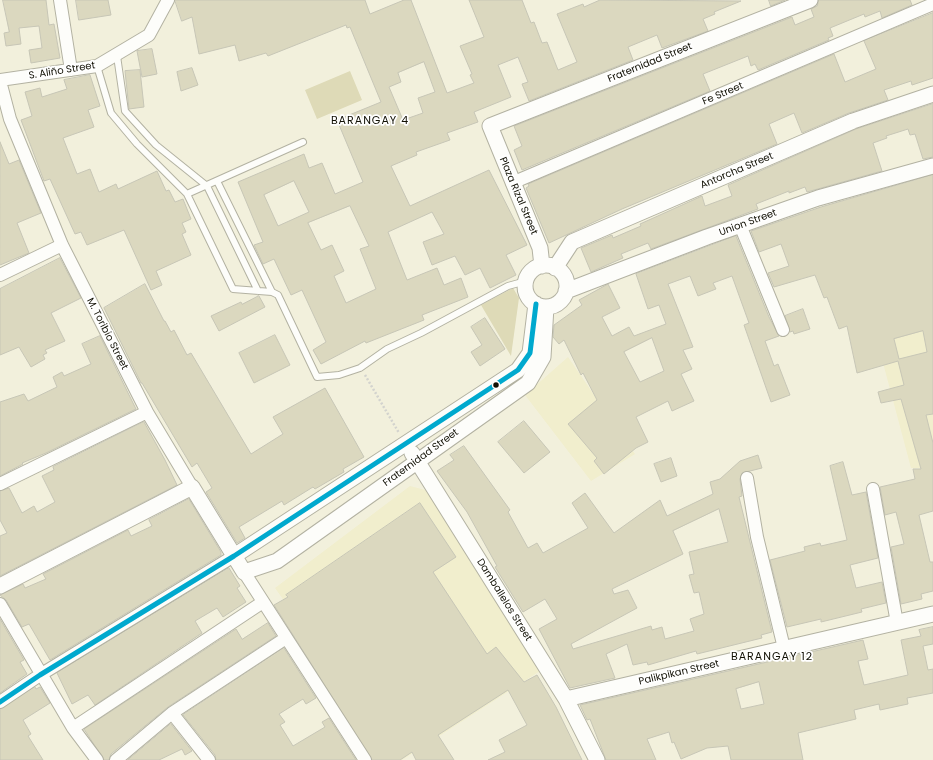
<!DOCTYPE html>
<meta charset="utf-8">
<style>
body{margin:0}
canvas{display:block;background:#f2f0dc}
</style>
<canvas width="933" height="760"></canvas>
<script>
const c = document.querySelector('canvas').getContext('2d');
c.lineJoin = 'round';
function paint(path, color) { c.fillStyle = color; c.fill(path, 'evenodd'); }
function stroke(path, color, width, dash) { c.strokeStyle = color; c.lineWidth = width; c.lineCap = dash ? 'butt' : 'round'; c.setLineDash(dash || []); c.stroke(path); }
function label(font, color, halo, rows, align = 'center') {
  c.font = font + ' Poppins,sans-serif'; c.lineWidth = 3.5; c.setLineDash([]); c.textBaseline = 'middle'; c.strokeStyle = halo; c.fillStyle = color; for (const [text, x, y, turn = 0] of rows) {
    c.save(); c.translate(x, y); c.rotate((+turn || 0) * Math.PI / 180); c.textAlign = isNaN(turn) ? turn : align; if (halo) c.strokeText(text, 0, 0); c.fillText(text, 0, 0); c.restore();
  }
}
paint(new Path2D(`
 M933 275V469L911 468 866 299Z
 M568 357 635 454 591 481 525 395Z
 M410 486 429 491 540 671 402 760H397L275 588Z`), '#f1eecd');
paint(new Path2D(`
 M350 71 362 100 317 119 305 90Z
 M513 288 519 298 511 356 481 305Z`), '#dedab7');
const building = new Path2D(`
 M3 0H46L49 25 54 24 60 58 31 63 29 50 42 48 39 26 19 28 21 44 6 46 4 33 9 32Z
 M76 0H108L111 15 79 20Z
 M175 0H365L370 14 404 0H411L447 93 474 83 470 75 472 74 460 46 484 37 469 0H522L531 23 534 22 542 43 547 42 558 70 577 62 557 14 583 4 584 7 600 0 741 1 714 12 715 14 703 19 708 31 662 48 657 35 628 47 633 60 529 101 522 84 528 82 518 57 498 65 511 97 474 112 478 122 447 133 450 140 416 152 417 155 391 166 410 206 489 170 527 245 506 255 516 275 490 288 480 268 465 275 455 256 432 265 423 242 444 234 432 212 388 232 407 280 437 268 444 285 461 278 468 297 422 315 424 320 366 343 365 341 321 364 313 350 326 342 302 290 291 295 274 259 263 264 254 245 263 242 238 182 304 154 309 168 322 163 335 194 363 182 337 120 381 102 350 27 347 28 346 25 268 56 266 53 239 61 235 45 199 54 192 17 182 21ZM424 62 435 92 418 98 423 113 403 120 389 87 401 82 398 73ZM294 181 309 212 278 226 264 195ZM350 206 369 246 360 249 376 289 346 303 334 276 344 271 332 245 321 250 308 223Z
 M769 0H785L771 6Z
 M819 0H910L912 5 882 18 880 11 865 17 864 14 830 28 833 36 828 38 829 40 758 70 755 64 751 66 748 56 703 74 710 91 522 170 514 150 522 146 514 126 792 17 795 25 814 17 811 9 817 6Z
 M933 13V78L912 85 911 81 884 90 888 100 849 113 802 133 794 113 769 124 777 144 622 209 549 243 526 188 529 186 528 184 834 54 845 82 876 69 864 41Z
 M152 49 157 74 142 77 137 51Z
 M192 68 198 85 181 91 177 72Z
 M140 70 144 107 129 109 125 71Z
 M90 75 100 106 88 110 94 127 63 138 77 174 90 169 99 192 116 184 118 189 157 171 166 191 169 190 175 202 183 199 191 219 182 223 186 232 182 234 191 255 156 271 162 285 151 290 124 230 87 245 81 232 75 234 50 179 44 181 21 120 32 116 25 92 40 88 42 97 67 89 64 80Z
 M933 104V157L923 159 915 134 910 135 908 129 886 136 887 138 873 143 882 171 807 192 805 187 789 193V191L756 204 758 209 651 249 648 243 621 254 623 258 591 272 581 248 612 235 613 238 641 226 640 224 702 196 705 206 732 196 728 185 856 129Z
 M0 142 9 164 19 160 41 213 17 223 29 253 0 265Z
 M933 175V414L926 415 933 443V511L919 515 930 562H933V591L921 594 922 599 901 604 891 547 904 544 896 512 885 515 880 487 915 479 913 469H921L901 399 881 403 878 392 904 385 898 361 857 373 847 326 839 329 827 297 824 298 815 275 774 287 768 273 789 266 781 244 759 252 751 231 821 207ZM923 331 927 352 899 359 894 339Z
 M736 236 769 317 779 336 765 341 774 366 778 364 790 395 771 402 744 325 749 323 732 276 713 283 716 289 698 296 690 276 668 284 693 347 683 350 692 369 681 374 694 401 672 411 668 401 636 417 648 442 636 448 604 474 594 461 597 458 568 424 597 400 583 373 581 375 564 340 559 344 553 337 554 325 582 305 579 300 608 284 620 308 602 317 612 336 629 327 634 336 666 324 659 305 648 309 636 274ZM652 338 664 371 640 382 624 352Z
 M60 258 81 298 51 313 65 341 45 350 47 353 43 355 45 359 31 367 19 347 0 355V289Z
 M145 284 164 321H165L171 332 174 330 187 355 191 353 251 454 283 434 273 417 325 388 364 457 343 469 344 472 315 489 313 487 284 505 282 501 239 527 245 538 237 543 206 492 212 488 197 463 192 467 142 383H141L104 308Z
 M259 296 265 307 219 331 211 316 241 302 242 304Z
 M803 309 810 329 794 334 793 331 790 332 785 316Z
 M485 318 505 349 480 366 471 352 482 345 471 327Z
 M275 335 290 365 254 383 239 353Z
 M100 336 136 409 46 453 22 463 23 464 0 476V402L24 394 28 401 57 387 53 377 62 372 64 376 91 364 82 344Z
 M524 421 550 452 524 473 498 442Z
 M144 422 165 460 177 485 0 576V536L7 533 0 520V491L9 488 22 513 34 506 37 512 55 502 42 476 54 470 53 467Z
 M464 446 510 510 508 512 528 548 537 543 543 553 588 528 572 503 585 493 614 533 660 500 667 516 713 494 710 482 720 479 740 461 758 455 762 468 742 473 740 479 742 496 739 497 772 632 761 635 762 638 697 654 696 651 648 665 647 662 633 665 627 644 606 654 615 678 570 688 539 629 557 619 545 599 523 612 495 567 497 566 467 512 437 471 454 460 450 455ZM719 509 728 542 689 552 694 574 689 575 694 593 699 592 704 614 690 619 694 631 665 639 662 627 652 630 651 626 573 649 571 644 637 608 628 590 614 594 612 589 683 554 673 531Z
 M671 458 677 476 661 482 654 464Z
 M843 462 852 495 866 492 878 558 850 565 856 588 882 582 886 603 861 609 862 612 821 622V619L787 627 770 560 805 551 804 547 820 543 821 546 847 540 830 466Z
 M189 499 221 552V555L50 660 29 624 22 627 6 600 0 595 23 584 25 588 46 579 43 574 128 530 131 536 152 526 149 520Z
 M420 503 456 557 433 572 487 654 496 647 524 682 537 675 556 707 582 760H488L505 752 499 740 527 725 508 690 438 735 454 760H416L412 752 400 760H372L274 605 288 597 286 595Z
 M229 568 240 586 237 588 246 602 223 617 217 608 195 621 202 633 95 705 88 695 72 704 57 673Z
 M0 619 24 660 20 662 27 674 0 693Z
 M268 623 276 636 168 707 111 754 109 760H104L84 729 236 629 242 639Z
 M933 627V644L923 646 928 670 933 669V693L907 698 908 704 880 710 879 704 854 710 856 719 798 733 803 760H731L728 746 707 748 681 759 674 742 672 743 669 732 647 739 656 760H606L590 719 587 720 580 705 863 640 868 659 858 661 864 685 908 675 901 640 921 636 919 630ZM759 682 764 704 741 709 736 689Z
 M284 648 316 698 306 704 303 699 279 714 285 722 280 725 293 746 325 727 322 722 329 718 356 760H216L215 755 183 715Z
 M35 687 36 689 40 687 50 703 23 720 31 734 28 736 43 760H0V709Z
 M171 724 192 751 185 755 182 749 159 760H128Z`);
paint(building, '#dbd8bf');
stroke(building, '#c7c6b6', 1);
const service = new Path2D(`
 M117 56 125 111 156 145 207 186 258 291
 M97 66 111 113 137 144 187 194 233 289 272 292 278 295 317 377 339 375 360 368 387 349 421 333 508 286 526 281
 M217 181 272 292
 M187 194 303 142`);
const minor = new Path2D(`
 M60 0 71 70
 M0 80 97 66 149 35 168 0
 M0 81 10 119 62 245 147 412 192 487
 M512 183 933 4
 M740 225 783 330
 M0 275 62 245
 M747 478 757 537 784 648
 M0 484 147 412
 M873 489 897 623
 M244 572 365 760
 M0 604 73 728 97 760
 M0 702 40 675 234 556
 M172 713 209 760
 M73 728 263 602
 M116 760 172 713 286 638`);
const tertiary = new Path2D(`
 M525 286a21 21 0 1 1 42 0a21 21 0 1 1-42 0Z
 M542 266 540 248 490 126 810 0
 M555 268 572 242 853 121 933 94
 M566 291 707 237 818 198 933 166
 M412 453 566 699 597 760
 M234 556 518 370 530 353 536 304
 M0 586 192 487 244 572 277 561 528 383 543 357 546 307
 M566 699 933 614`);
stroke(service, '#b3b2a2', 8);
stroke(minor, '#b3b2a2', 14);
stroke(tertiary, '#b3b2a2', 17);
stroke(new Path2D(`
 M365 375 399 433`), '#d3d3ce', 2.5, [2, 2]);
stroke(service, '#fdfdfa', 6);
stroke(minor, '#fdfdfa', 12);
stroke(tertiary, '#fdfdfa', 15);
stroke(new Path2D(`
 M0 702 40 675 234 556 518 370 530 353 536 304`), '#00a9ce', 5);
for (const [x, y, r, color] of [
 [496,385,3.5,"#111004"]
]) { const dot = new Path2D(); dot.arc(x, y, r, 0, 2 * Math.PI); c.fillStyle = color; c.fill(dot); stroke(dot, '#fff', 1.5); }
label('10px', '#111004', '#fff', [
 ["Fraternidad Street",650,63,-22],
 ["S. Aliño Street",62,71,-9],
 ["Fe Street",723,94,-23],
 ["Antorcha Street",737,171,-23],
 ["Plaza Rizal Street",518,196,67],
 ["Union Street",748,223,-20],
 ["M. Toribio Street",107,334,63],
 ["Fraternidad Street",421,458,-36],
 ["Damballelos Street",504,600,58],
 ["Palikpikan Street",679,673,-13]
]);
c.letterSpacing = '1px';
label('11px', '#111004', '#fff', [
 ["BARANGAY 4",370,121],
 ["BARANGAY 12",772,657]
]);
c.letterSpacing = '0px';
</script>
